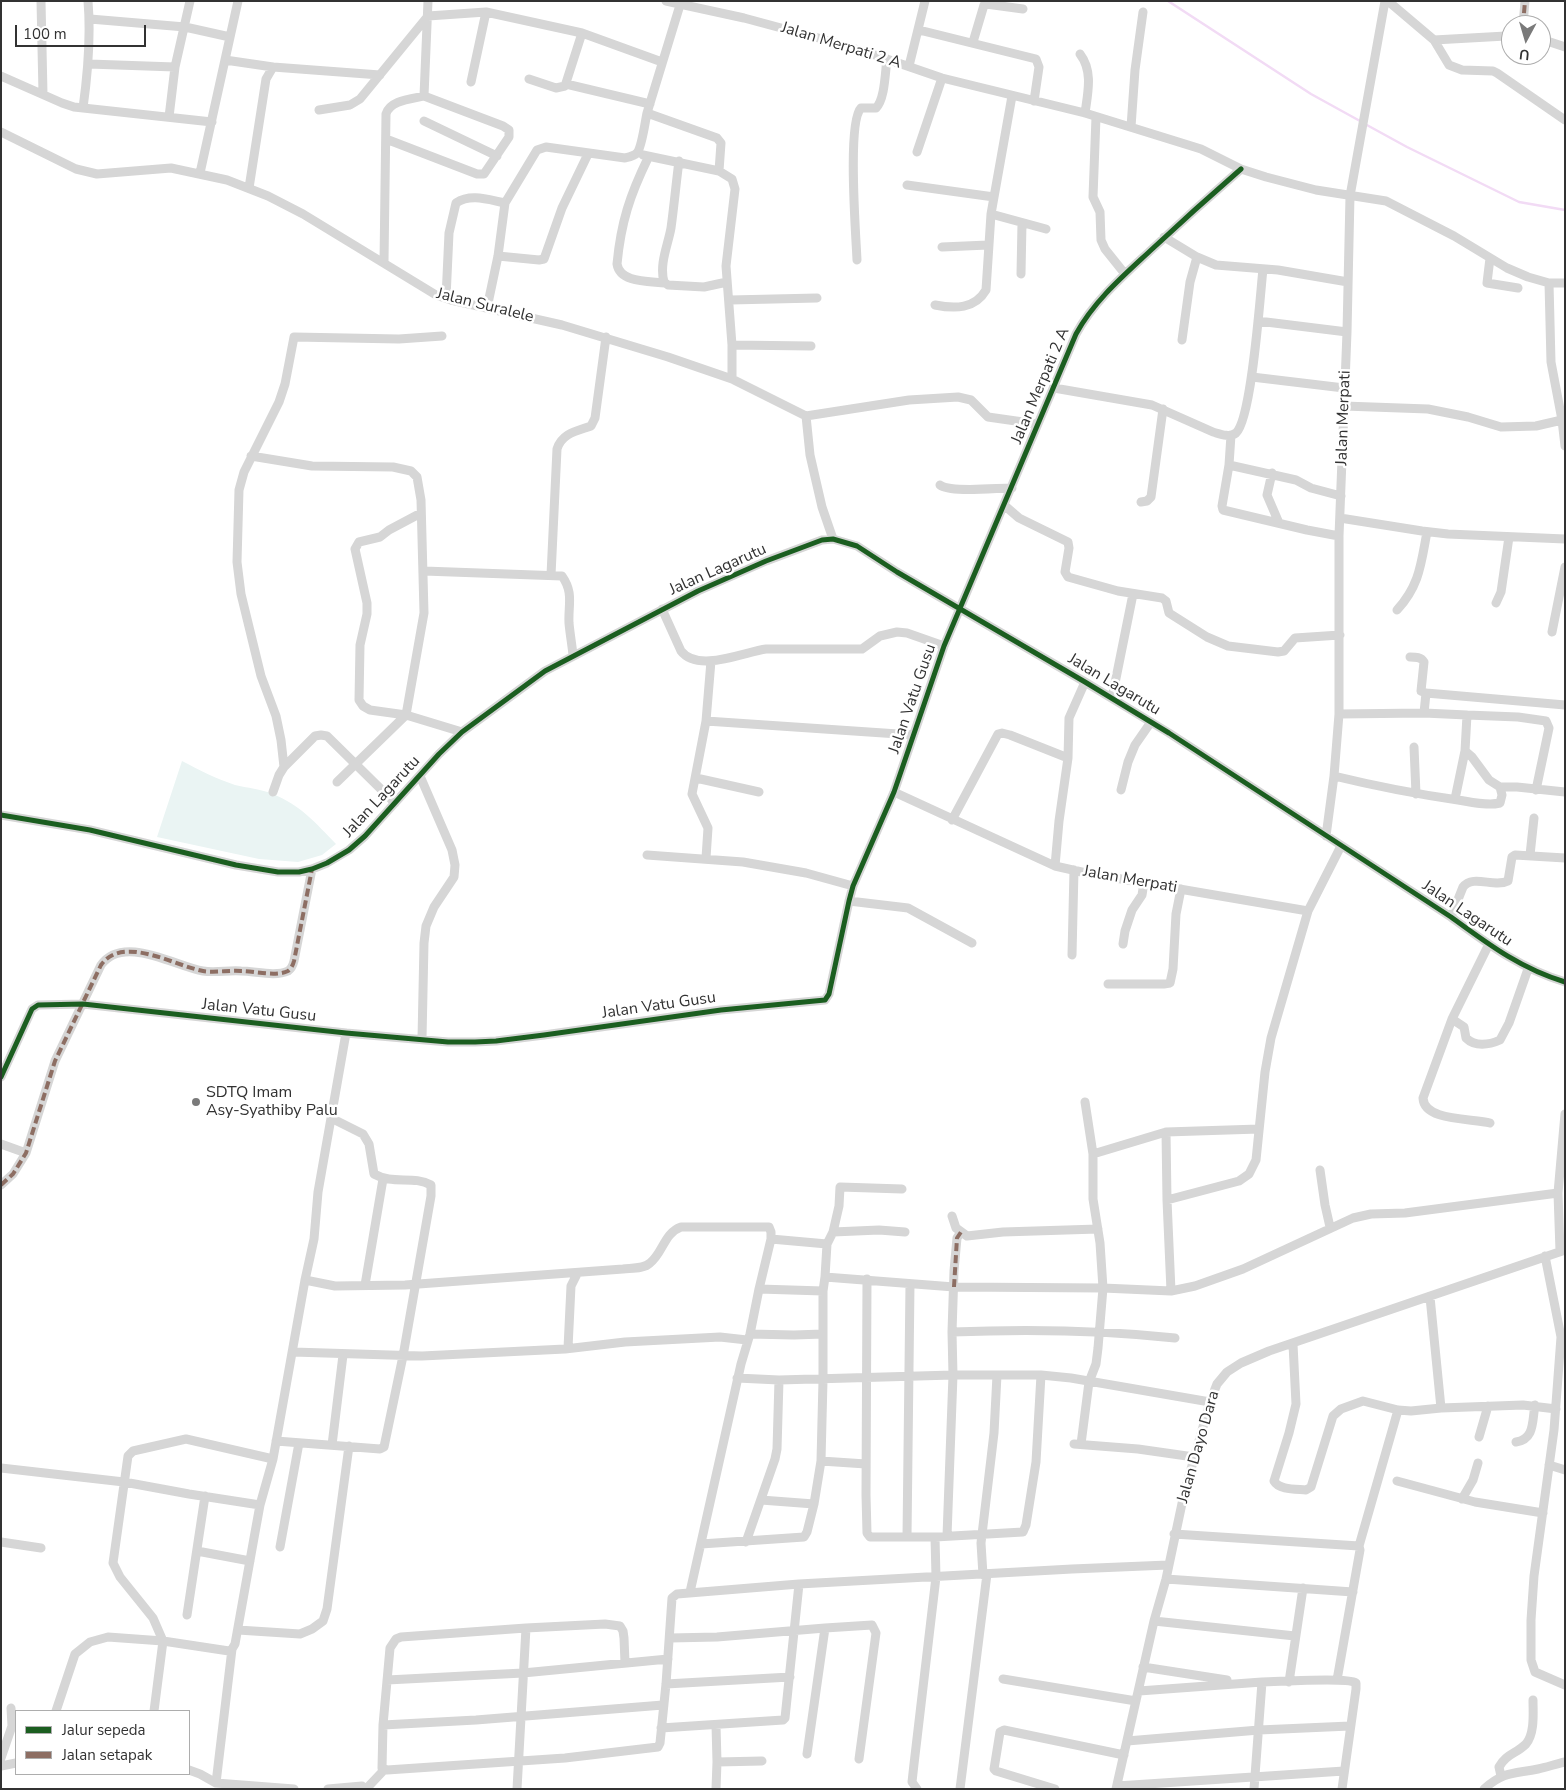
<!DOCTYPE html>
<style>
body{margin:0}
#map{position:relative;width:1566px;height:1790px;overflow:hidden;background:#fff;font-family:"Nunito Sans",sans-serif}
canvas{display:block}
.frame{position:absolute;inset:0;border:2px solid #323232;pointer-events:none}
.legend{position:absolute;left:15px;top:1710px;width:175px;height:65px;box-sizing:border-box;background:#fff;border:1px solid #adadad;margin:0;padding:6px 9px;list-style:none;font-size:15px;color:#323232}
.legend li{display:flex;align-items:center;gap:10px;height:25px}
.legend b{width:25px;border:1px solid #adadad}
.north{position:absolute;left:1501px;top:15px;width:50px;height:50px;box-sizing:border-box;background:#fff;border:1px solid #adadad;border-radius:50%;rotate:186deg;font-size:14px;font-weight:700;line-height:20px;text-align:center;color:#323232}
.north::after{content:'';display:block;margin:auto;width:18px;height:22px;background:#7a7a7a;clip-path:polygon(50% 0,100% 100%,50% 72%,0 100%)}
.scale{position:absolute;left:15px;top:25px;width:131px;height:22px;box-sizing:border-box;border:2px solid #323232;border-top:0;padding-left:6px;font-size:15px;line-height:18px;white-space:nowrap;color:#323232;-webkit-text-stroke:4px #fff;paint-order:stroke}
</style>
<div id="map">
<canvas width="1566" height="1790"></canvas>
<div class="frame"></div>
<ul class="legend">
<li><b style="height:6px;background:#1b5e20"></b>Jalur sepeda</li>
<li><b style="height:6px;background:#8d6e63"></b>Jalan setapak</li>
</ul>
<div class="north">U</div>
<div class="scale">100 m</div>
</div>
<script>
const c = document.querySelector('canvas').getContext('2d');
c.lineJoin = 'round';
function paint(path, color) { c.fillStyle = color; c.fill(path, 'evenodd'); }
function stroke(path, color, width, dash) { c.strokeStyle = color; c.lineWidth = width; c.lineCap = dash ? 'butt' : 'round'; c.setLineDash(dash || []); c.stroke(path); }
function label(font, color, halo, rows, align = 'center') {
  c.font = font + ' "Nunito Sans",sans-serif'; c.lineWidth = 5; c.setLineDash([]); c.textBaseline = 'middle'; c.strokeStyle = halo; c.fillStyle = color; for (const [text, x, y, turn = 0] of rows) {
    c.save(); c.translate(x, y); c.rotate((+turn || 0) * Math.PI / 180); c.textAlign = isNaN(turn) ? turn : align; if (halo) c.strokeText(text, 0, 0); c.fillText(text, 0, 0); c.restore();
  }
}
paint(new Path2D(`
 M182 761C199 770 217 779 235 785 247 788 261 789 273 794 300 805 316 823 336 844L322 855 298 862 259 859 157 837Z`), '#eaf4f3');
stroke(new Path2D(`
 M1168 1 1311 94 1360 121
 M1365 124 1407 147 1519 202 1565 210`), '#f2dbf5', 2.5);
stroke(new Path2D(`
 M41 1 43 94
 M666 1 744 18 822 39 875 55 942 78 1085 113 1201 149 1241 169 1266 177 1316 190 1386 201 1454 236 1507 268 1528 277 1549 283H1565
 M1388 1 1434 40 1449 65 1462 70 1493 71 1497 73 1565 120
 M680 5 647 113 717 138 721 143 719 171 732 179 735 189 726 266 732 345V379
 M90 19 185 27 230 37
 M1523 25 1525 1
 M919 30 1036 59 1039 67 1034 101
 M1541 39 1565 47
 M1434 40 1506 36 1511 32
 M973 42 984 5 986 4 1023 9
 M1080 54C1093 71 1088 92 1085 113
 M225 60 273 67
 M89 64 175 67
 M909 66 925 1
 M1 76 62 103 74 107 212 122
 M529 79 556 88 565 86 582 33
 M471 82 486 12
 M566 84 650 104
 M1012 96 991 214 1046 229
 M83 108C88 72 91 37 88 1
 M319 110 350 105 360 99 428 16 486 12 582 33 662 62
 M169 117 175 67 190 1
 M1096 117 1093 197 1100 212 1101 240 1105 249 1125 274
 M424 121 497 156
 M1131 127 1135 70 1143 12
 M1 132 76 169 97 174 171 168 227 180 268 196 303 214 436 295 451 300 562 325 668 357 732 379 806 416
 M386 139 477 174H484L509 137V130L503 126 424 96
 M917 152 942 78
 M643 155 719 171
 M648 158C630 195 621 222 617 264 620 283 648 281 665 283
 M679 161C676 184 674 206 671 228 668 245 659 264 664 282L668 285 704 287 727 282
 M200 173 238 1
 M907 185 994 197
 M249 188 266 79 273 67 380 75
 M1164 237 1197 257 1216 265 1278 270 1348 282
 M942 247 988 245
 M498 256 539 260 544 259 562 208 588 154
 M1490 258 1487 283 1518 288
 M857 260C856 236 847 122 861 108H876C885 99 885 73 887 59
 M384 262 386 114C390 100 412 99 424 96L428 1
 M1021 274 1022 223
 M1549 283 1551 362 1562 420
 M446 298 449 233 456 203C471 193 489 200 505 203
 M730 300 817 298
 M935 305C955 309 975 309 986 290L991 214
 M487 308 498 256 505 203 537 150 546 147 625 158C629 157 634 156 637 153 642 147 645 122 647 113
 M1258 321 1347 332
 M1182 340 1190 282 1197 257
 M732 345 811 346
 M1252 377 1344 388
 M1054 388 1152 405 1213 432C1220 434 1229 438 1236 433 1252 418 1260 296 1263 269
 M1344 406 1428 409 1468 417 1501 427 1536 426 1562 420 1565 446
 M806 416 909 400 958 397 971 400 988 417 1037 424
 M806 416 810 455 822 507 833 539
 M1231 435 1229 465 1222 506 1223 510 1307 530 1339 536
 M251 456 312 466 393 467 411 471 417 477 421 500 424 613 406 715 337 782
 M1229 465 1296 480 1311 488 1341 496
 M1272 473 1267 495 1279 523
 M940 485C950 493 996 488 1012 488
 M1141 502 1147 501 1151 497 1163 409
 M1004 505 1019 518 1068 542 1069 548 1065 572 1068 577 1118 591 1162 598 1166 601 1169 613 1207 637 1228 646 1278 652 1284 651 1295 638 1340 635
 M421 513 389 530 380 537 359 542 355 549 367 603V614L360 645 359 700 363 706 370 710 406 715 462 732
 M1340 518 1422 531 1448 534 1565 539
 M424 571 562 576C574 593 568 605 569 623 570 634 572 645 573 655
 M551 575 557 449C562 433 577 431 591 426L595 418 606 337
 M1496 603 1501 592 1509 537
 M662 609 681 651C698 673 744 652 766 649H862L880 636 897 632 907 633 944 646
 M1397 610C1420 585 1421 563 1427 532
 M1552 632 1565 567
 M1410 657C1416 657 1421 657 1424 662L1421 691 1426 693
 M1112 698 1133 594
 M1424 713 1467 715 1465 751 1455 799
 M1339 714 1424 713 1426 693 1565 705
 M1467 715 1518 717 1546 721 1549 728 1536 790
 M706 721 711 661
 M1414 747 1416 794
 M284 767 281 740 276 716 261 676 241 594 237 562 239 490 244 472 279 402 285 384 294 337 399 339 442 336
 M420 776 452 850 455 865 454 877 434 907 426 926 424 943 422 1039
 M1334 776C1375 786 1416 794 1458 800 1471 802 1487 806 1500 803L1502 795 1500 787 1489 780 1472 757 1465 751
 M696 778 759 792
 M1500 787H1517L1565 792
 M1121 790 1128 762 1135 745 1151 722
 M273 792 279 775 284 767 315 736 321 735 327 736 395 803
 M894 792 1055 866 1086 873 1308 911 1341 846
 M1 815 90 830 236 865 278 872H299L312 869 327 863 349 850 365 836 439 754 462 732 545 671 698 591 766 561 822 540 833 539 857 546 897 572 1085 682 1169 733 1451 917C1488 944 1521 969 1565 982
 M952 820 998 734 1002 733 1010 735 1068 758
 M1326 836 1334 776 1339 714V536L1347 332 1350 196 1385 1
 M647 855 743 862 806 873 853 886
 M1530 855 1534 818
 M706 858 708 828 692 794 706 721 913 735
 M1055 866 1059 821 1068 758 1069 718 1085 682
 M849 901 908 908 972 943
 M1451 917 1463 887C1473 874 1494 888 1508 881L1512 857 1515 855 1565 858
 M1123 944 1125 931 1132 910 1142 895 1144 883
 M1489 944 1452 1019 1423 1098C1424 1122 1474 1118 1490 1123
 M1072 955 1074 870
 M1108 984H1164L1170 983 1173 969 1176 914 1181 889
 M1452 1019 1464 1027 1466 1038C1475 1047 1489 1045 1500 1040L1509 1023 1528 969
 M1 1077 32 1009 38 1005 83 1004 346 1033 448 1042H475L496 1041 544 1035 721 1010 825 1000 829 994 849 901 853 886 894 792 944 646 1076 334C1094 301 1122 277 1150 251 1180 223 1210 196 1241 169
 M1166 1132 1167 1200 1171 1291
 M1 1144 26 1153
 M1093 1154 1166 1132 1259 1129
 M1320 1170 1325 1205 1330 1227
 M1 1185 13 1174 26 1153 55 1061 101 965C123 934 175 966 203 971 215 973 229 970 241 971 255 971 275 977 288 971 291 969 293 965 294 961L312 869
 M1167 1200 1239 1181 1249 1174 1256 1160 1265 1072 1271 1038 1308 911
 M952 1216 956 1228 967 1236 1003 1232 1098 1229
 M833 1232 839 1206 840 1187 902 1189
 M771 1239 827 1244
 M1560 1251 1558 1193 1565 1114
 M1545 1256 1561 1337 1554 1430 1534 1576 1531 1620V1660L1535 1672 1565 1685
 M825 1277 827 1244 833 1232 879 1230 905 1232
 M867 1279 866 1495 867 1533 870 1537H935L1023 1532 1026 1525 1036 1462 1041 1375
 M305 1280 314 1239 318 1192 346 1033
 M365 1285 383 1179
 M952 1332C1027 1329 1101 1330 1175 1338
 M750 1334 794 1335 823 1334
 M1293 1344 1296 1404 1289 1433 1274 1481C1279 1490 1296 1489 1306 1490L1311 1487 1333 1416 1341 1409 1363 1401 1398 1410 1411 1411 1441 1408 1430 1297
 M568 1348 571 1286 577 1274
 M293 1352 422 1356 565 1349 625 1342 720 1337 747 1340
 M737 1378 779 1380 953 1375H1041L1071 1378 1210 1402
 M1441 1408 1523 1405 1556 1409
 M1479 1437 1488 1406
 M276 1441 380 1449 384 1447 403 1356 431 1196V1185C413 1175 393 1185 374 1174L369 1144 363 1134 331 1118
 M1516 1442C1535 1439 1532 1421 1535 1405
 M1074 1444 1138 1449 1194 1457
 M1081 1444 1089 1382 1096 1364 1098 1348 1103 1288 1100 1243 1093 1199V1154L1085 1102
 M332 1445 343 1355
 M821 1461 866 1464
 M1549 1465 1565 1470
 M1 1468 124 1482 189 1494 260 1505
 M1397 1481 1475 1502 1543 1513
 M1462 1499 1473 1480 1478 1463
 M761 1500 814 1504
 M1174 1534 1359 1546 1360 1550 1337 1680
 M907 1536 910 1284
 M947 1536 953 1375 952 1332 954 1271 957 1238 961 1232
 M1 1542 41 1548
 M746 1542 775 1459 777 1449 779 1380
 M701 1544 804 1537 807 1532 814 1504 821 1461 823 1380V1291L825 1277 954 1287 1103 1288 1171 1291 1195 1286 1243 1269 1353 1218 1371 1214 1405 1213 1558 1193
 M1359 1546 1398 1410
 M280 1547 299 1443
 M197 1551 250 1561
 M983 1575 981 1543 994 1433 997 1375
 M1166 1579 1353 1592
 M690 1592 741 1364 750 1334 759 1289 823 1291
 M187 1615 205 1496
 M1154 1621 1295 1636
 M238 1630 300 1634 312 1629 323 1621 327 1609 349 1446
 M670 1638 717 1637 825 1628
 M625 1663 624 1638 623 1631 620 1626 605 1624 526 1628 401 1637 396 1639 390 1648 383 1725 382 1768 387 1770 565 1758 658 1747 660 1743 666 1684 672 1598 677 1594 799 1584 1072 1569 1168 1565
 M1143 1667 1227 1680
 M1003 1679 1136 1701
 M387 1680 523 1673 668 1659
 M1262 1682C1277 1682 1347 1677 1356 1683V1689L1342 1789
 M1289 1682 1303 1588
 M666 1684 790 1677
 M1139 1691 1262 1682 1254 1789
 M56 1711 75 1654 90 1642 108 1637 163 1641 229 1651 232 1649
 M154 1711 163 1641 153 1618 120 1577 113 1563 128 1456 133 1451 186 1439 273 1459
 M383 1725 476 1720 663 1705
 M716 1725 717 1762 716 1789
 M661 1728 783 1720 785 1718 799 1584
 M1127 1741 1259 1730 1350 1726
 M807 1754 825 1628 872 1625 876 1633 859 1759
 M1 1758 12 1726 11 1708
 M717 1762 762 1761
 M1 1766 16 1763
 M189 1770 200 1774 216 1783 294 1789
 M1501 1776 1499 1767C1506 1754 1516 1754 1526 1744 1535 1733 1533 1713 1533 1700
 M216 1783 232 1649 235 1644 254 1538 260 1505 273 1459 305 1280 335 1286 405 1285 623 1269C631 1268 644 1269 650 1263 663 1253 664 1233 681 1227H769L771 1232V1239L759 1289
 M1117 1786 1344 1771
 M328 1789 362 1786 365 1789
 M366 1789 384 1770
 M517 1789 526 1628
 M917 1789 912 1782 914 1764 936 1577 935 1537
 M960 1789 987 1574
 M1055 1789 996 1771 994 1769 1000 1732 1004 1730 1124 1755
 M1116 1789 1154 1621 1166 1579 1184 1494 1210 1402 1217 1384 1227 1372 1241 1363 1269 1351 1565 1250
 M1484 1789C1504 1771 1514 1774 1538 1769 1547 1767 1556 1764 1565 1762`), '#d6d6d6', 9);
stroke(new Path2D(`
 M1523 25 1525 1
 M1 1185 13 1174 26 1153 55 1061 101 965C123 934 175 966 203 971 215 973 229 970 241 971 255 971 275 977 288 971 291 969 293 965 294 961L312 869
 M954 1287 957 1238 961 1232`), '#8d6e63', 4, [8, 4]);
stroke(new Path2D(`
 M1 815 90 830 236 865 278 872H299L312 869 327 863 349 850 365 836 439 754 462 732 545 671 698 591 766 561 822 540 833 539 857 546 897 572 1085 682 1169 733 1451 917C1488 944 1521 969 1565 982
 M1 1077 32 1009 38 1005 83 1004 346 1033 448 1042H475L496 1041 544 1035 721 1010 825 1000 829 994 849 901 853 886 894 792 944 646 1076 334C1094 301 1122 277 1150 251 1180 223 1210 196 1241 169`), '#1b5e20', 5);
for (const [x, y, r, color] of [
 [196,1102,5,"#7a7a7a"]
]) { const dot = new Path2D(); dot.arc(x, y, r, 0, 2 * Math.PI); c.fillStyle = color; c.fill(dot); stroke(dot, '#fff', 2); }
label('16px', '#323232', '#fff', [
 ["Jalan Merpati 2 A",841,46,17],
 ["Jalan Suralele",485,306,14],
 ["Jalan Merpati 2 A",1041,386,-67],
 ["Jalan Merpati",1344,418,-88],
 ["Jalan Lagarutu",718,570,-24],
 ["Jalan Lagarutu",1114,685,31],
 ["Jalan Vatu Gusu",913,699,-71],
 ["Jalan Lagarutu",382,797,-47],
 ["Jalan Merpati",1130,880,10],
 ["Jalan Lagarutu",1467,914,34],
 ["Jalan Vatu Gusu",659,1006,-8],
 ["Jalan Vatu Gusu",259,1011,6],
 ["Jalan Dayo Dara",1199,1447,-74]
]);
label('16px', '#323232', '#fff', [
 ["SDTQ Imam",206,1093],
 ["Asy-Syathiby Palu",206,1111]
], 'left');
</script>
